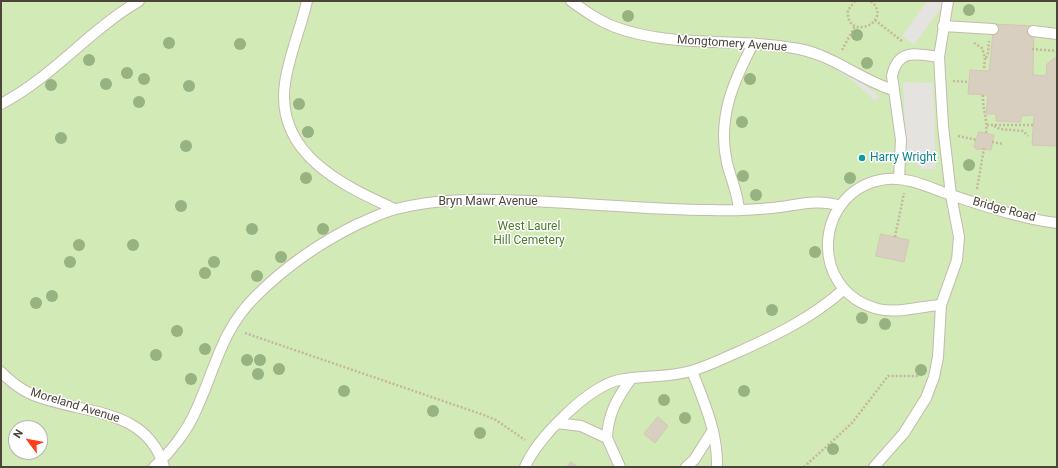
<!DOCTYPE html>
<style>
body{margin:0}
#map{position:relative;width:1058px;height:468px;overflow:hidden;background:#f6f3ec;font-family:Roboto,sans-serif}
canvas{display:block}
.frame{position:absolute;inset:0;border:2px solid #4b4439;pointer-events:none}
.north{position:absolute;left:8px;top:420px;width:40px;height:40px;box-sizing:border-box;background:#fff;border:1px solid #b7b4b0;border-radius:50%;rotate:302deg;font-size:11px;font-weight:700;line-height:16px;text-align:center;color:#4b4439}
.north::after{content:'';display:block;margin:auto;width:14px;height:18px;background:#fc3f1d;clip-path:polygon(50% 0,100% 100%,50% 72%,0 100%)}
</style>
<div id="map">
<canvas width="1058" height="468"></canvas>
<div class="frame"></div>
<div class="north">N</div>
</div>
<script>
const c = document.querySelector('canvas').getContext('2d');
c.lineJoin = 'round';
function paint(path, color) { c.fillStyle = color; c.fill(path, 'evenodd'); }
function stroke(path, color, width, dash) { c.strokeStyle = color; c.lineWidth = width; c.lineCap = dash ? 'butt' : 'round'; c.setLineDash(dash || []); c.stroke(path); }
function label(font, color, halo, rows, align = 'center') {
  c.font = font + ' Roboto,sans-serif'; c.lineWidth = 3; c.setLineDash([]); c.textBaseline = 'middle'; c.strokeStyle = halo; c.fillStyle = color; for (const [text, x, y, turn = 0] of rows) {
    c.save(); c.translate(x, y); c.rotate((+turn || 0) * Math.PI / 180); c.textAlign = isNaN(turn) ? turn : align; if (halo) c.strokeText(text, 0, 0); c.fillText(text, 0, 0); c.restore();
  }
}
paint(new Path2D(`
 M1 1H1057V467H1ZM16 428H40V452H16Z`), '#d2eab5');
paint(new Path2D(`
 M927 1H946L914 45 902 36Z
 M840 67 854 76 880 97 875 101 852 80 838 71Z
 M903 82 933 83 936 169H922L906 153Z`), '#e5e3e0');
const building = new Path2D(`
 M994 24 1034 26 1033 75 1046 76 1047 64 1057 56V146L1032 145 1034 115 1021 116V122L996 121V114H986L988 95 968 94 970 70 989 71Z
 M979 132 994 135 991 150 976 149 974 147Z
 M881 234 909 240 904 262 876 256Z
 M658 417 668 426 655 443 644 434Z
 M571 462 578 467H567Z`);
paint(building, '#d8cfc1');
stroke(building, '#d3c7b4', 1);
const service = new Path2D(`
 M307 1C301 28 289 55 285 83 275 153 341 185 395 209
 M571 1C585 11 599 21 615 27 675 49 738 37 799 49 834 56 859 79 893 90
 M943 26 993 29
 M1033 31 1057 34
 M1 104C53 77 89 30 139 1
 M899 179 901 140 892 76C898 48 916 54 939 57
 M739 210C738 194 731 179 727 163 717 119 733 82 753 44
 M941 305C920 306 898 314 878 309 805 290 815 187 887 179 910 177 930 188 951 195 985 206 1022 219 1057 223
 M692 371C704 402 718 433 717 467
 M1 372C10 381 20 389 31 394 79 415 146 405 164 467
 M557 423 581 426 607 438 620 467
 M607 438C608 414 617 398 631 379
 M154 467C171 452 188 430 197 408 216 367 221 331 255 297 286 266 319 243 358 224 370 219 383 212 396 209 438 198 483 199 526 201 588 203 649 210 710 210 731 211 751 210 772 208 795 206 817 198 840 206
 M525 467C537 438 588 387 619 380 643 375 667 378 691 371 706 367 722 359 736 353 774 336 812 318 843 290
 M686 467 694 460 713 430
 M874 467 904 433 926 398 934 377 938 357 941 305 957 260 959 237 951 195 943 126 939 57 948 1`);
stroke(service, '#c2bbae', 12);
stroke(new Path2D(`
 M855 1 848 10C845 43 895 22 871 1
 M875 20 903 42
 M974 43 982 48 985 58 984 70
 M1032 49 1057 51
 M842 50 855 26
 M986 58 988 53 989 41
 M953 81 969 82
 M983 95C982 108 988 120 986 133
 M987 125H1033
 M994 126 1000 129 1023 131 1028 136
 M958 136 977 140
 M992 142 1004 144
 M977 189 984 148
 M895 237 904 193
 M245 333 481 414 496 420 525 440
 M804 467 852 423 888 376H919`), '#c4b79f', 2.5, [2, 2]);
stroke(service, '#fff', 10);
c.fillStyle = '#97b381';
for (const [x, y] of [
 [969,10],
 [628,16],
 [857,35],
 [169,43],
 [240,44],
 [89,60],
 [867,63],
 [127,73],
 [144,79],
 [750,79],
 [106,84],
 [51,85],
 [189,86],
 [139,102],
 [299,104],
 [742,122],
 [308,132],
 [61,138],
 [186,146],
 [969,165],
 [743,176],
 [306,178],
 [850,178],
 [756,195],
 [181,206],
 [252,229],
 [323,229],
 [79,245],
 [133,245],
 [815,252],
 [281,257],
 [70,262],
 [214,262],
 [205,273],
 [257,276],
 [52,296],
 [36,303],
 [772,310],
 [862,318],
 [885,324],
 [177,331],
 [205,349],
 [156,355],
 [247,360],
 [260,360],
 [279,369],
 [921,370],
 [258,374],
 [191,379],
 [344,391],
 [744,391],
 [664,400],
 [433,411],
 [685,418],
 [480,433],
 [833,449]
]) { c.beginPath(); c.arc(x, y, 6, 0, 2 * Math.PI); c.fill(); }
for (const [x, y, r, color] of [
 [862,158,4,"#0f9aa8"]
]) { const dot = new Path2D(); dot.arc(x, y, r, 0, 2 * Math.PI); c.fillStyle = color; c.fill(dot); stroke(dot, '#fff', 1.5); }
label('12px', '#4b4439', '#fff', [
 ["Mongtomery Avenue",732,44,4],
 ["Bryn Mawr Avenue",488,202],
 ["Bridge Road",1004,210,15],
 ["Moreland Avenue",75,406,17]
]);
label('12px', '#0d838f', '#fff', [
 ["Harry Wright",870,158]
], 'left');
label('12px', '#4a7f2a', '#fff', [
 ["West Laurel",529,227],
 ["Hill Cemetery",529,241]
]);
</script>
